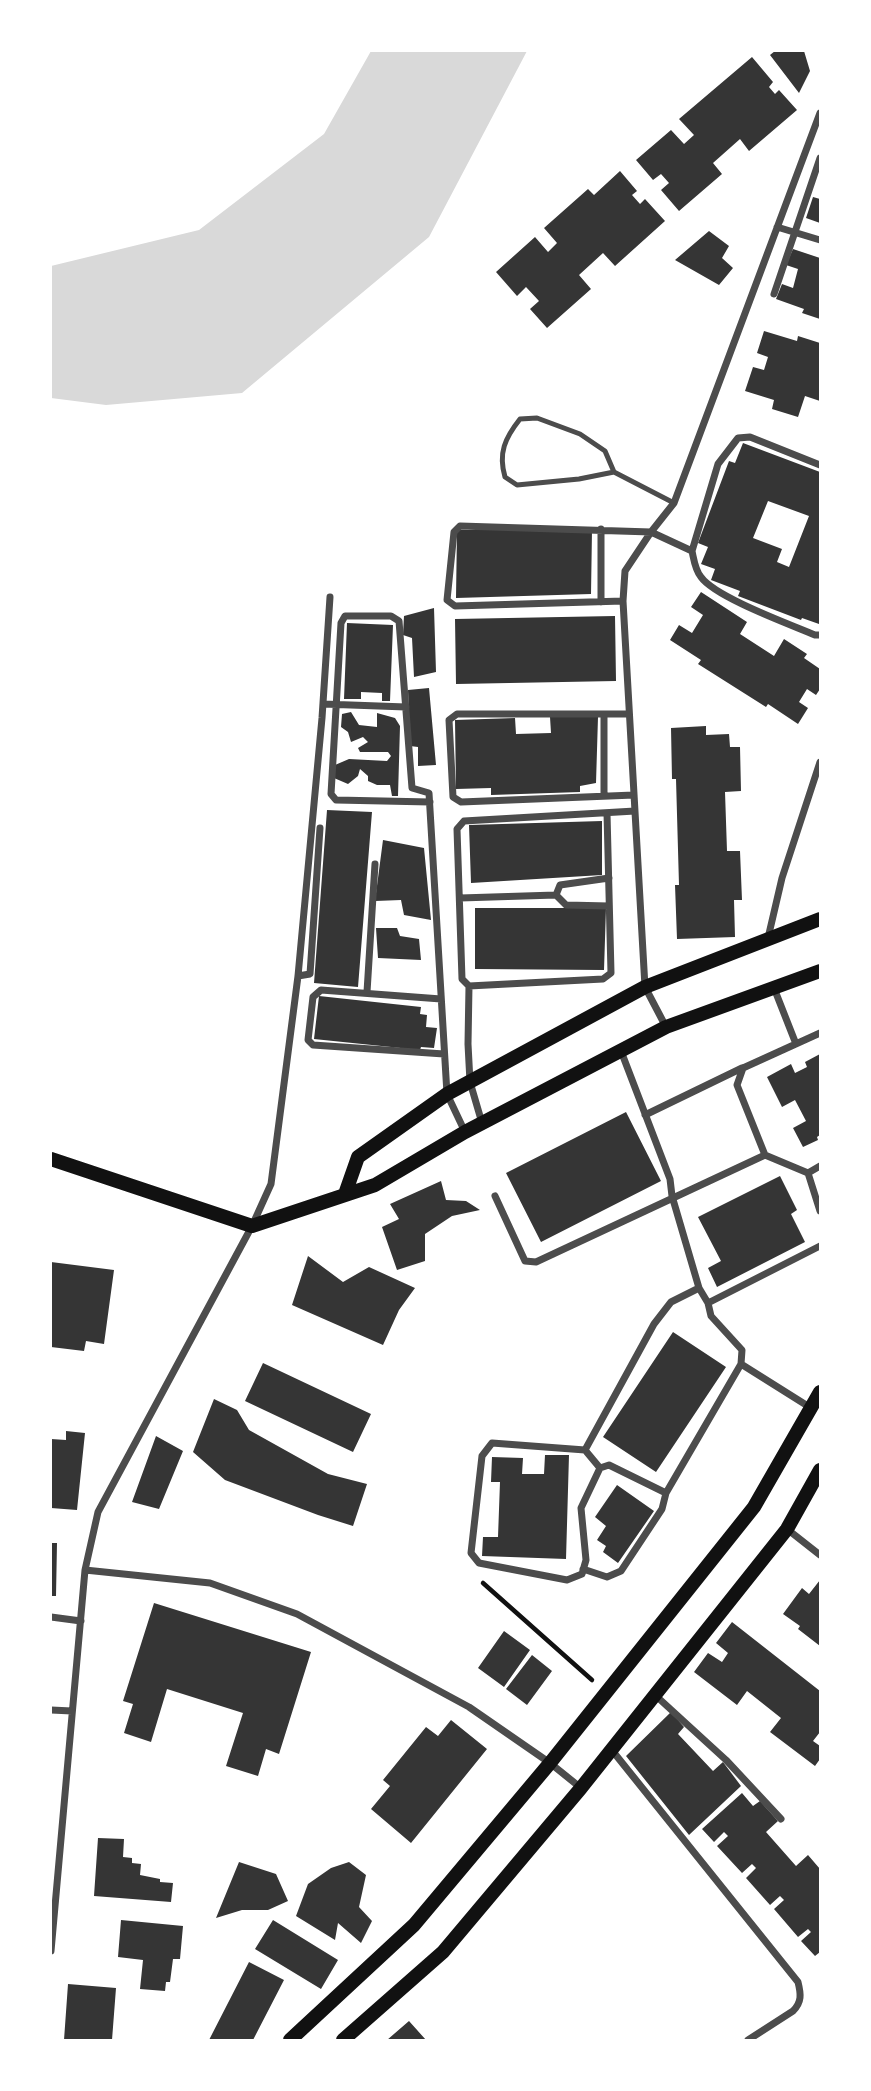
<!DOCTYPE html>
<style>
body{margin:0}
#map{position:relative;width:871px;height:2091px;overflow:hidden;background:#fff;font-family:"Source Sans 3",sans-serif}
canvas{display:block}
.frame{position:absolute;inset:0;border:52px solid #fff;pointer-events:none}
</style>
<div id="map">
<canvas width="871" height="2091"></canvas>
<div class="frame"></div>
</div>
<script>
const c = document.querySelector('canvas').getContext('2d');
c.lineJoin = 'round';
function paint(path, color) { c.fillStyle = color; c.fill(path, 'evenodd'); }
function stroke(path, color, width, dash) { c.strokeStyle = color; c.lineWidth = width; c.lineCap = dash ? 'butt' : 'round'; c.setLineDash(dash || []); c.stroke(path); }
paint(new Path2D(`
 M371 51H527L429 237 242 393 106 405 51 398V266L199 230 324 134Z`), '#d9d9d9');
paint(new Path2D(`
 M775 51H804L810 71 799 93 770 55Z
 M752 57 773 82 769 87 775 94 779 90 797 110 749 151 740 139 713 163 722 174 679 211 661 190 669 183 661 174 653 180 636 160 671 130 684 144 694 135 679 119Z
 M620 171 637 191 632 195 640 204 645 199 665 221 615 266 603 253 579 275 591 289 547 328 530 309 539 301 526 287 517 296 496 272 535 237 548 252 557 243 544 228 588 189 594 195Z
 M813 197 820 199V223L806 218Z
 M709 231 729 246 722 258 733 268 719 285 675 260Z
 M793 249 820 258V319L802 313 804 309 776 299 782 284 793 288 798 269 786 265Z
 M764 331 797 341 798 336 820 343V401L805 396 798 417 772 409 774 400 745 391 753 367 764 370 768 357 757 353Z
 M743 443 820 472 819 624 802 618 801 620 738 596 740 591 711 580 715 569 701 564 708 547 698 543 729 461 735 463ZM768 501 809 516 789 567 777 562 782 549 753 538Z
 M457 530H592L591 594 456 598Z
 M701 592 747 622 740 634 774 656 784 639 807 654 804 658 820 669V689L816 695 807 689 799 702 808 708 798 724 768 704 766 707 698 664 701 660 670 640 679 625 692 633 703 615 691 607Z
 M434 608 436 672 414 677 412 638 403 635 404 616Z
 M615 616 616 681 456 684 455 619Z
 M347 623 393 625 390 701H382V693L361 692V699H344Z
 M429 688 436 765 418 766V747L410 746 408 690Z
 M351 712 359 725 377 727V713L395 718 400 726 398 796H392L390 785H377L368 781V776L360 769 358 776 348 784 334 778 335 765 349 759 387 761 391 756 388 752H360L358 748 368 742 363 737 351 742 348 732 341 727 342 714Z
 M550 717H598L596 783 580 786V792L491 795V788L456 789 455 720 515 718 516 734 551 733Z
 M706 726V735L729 734 730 747H740L741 791 725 792 727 851H740L742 900H734L735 937 677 939 675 885H679L676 779H672L671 728Z
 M327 810 372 812 358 987 314 983Z
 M602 821V875L471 883 469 825Z
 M383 840 424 848 431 920 404 915 401 900 375 901Z
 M475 908H606L604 970 475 969Z
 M376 928H397L400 936 419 939 421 960 378 958Z
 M319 996 421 1007 420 1014 427 1015 426 1027 437 1028 434 1048 421 1047 420 1050 314 1039Z
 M820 1054V1135L817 1137 818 1140 803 1147 793 1128 806 1121 795 1100 782 1107 767 1077 791 1064 795 1073 807 1067 805 1062Z
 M626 1112 661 1181 541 1242 506 1173Z
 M780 1176 797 1210 791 1214 805 1242 717 1287 708 1268 721 1261 698 1217Z
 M441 1181 446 1200 466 1201 480 1210 452 1216 425 1234V1261L397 1270 382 1227 399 1219 390 1204Z
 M308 1256 343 1282 369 1267 415 1288 399 1310 383 1345 292 1305Z
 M51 1262 114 1270 104 1344 86 1341 84 1351 51 1347Z
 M673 1332 726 1367 656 1472 603 1437Z
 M263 1363 371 1414 353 1452 245 1401Z
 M214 1399 237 1410 249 1430 328 1474 367 1484 353 1526 318 1515 225 1480 193 1452Z
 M66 1431 85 1433 77 1510 51 1508V1439L66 1440Z
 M156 1436 183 1451 159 1509 132 1502Z
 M545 1455H569L566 1559 482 1556 483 1537H498L500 1482H491L492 1457 523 1458 522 1474H544Z
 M617 1485 654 1511 618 1563 603 1552 606 1546 597 1540 606 1526 595 1517Z
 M51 1543H57L56 1596H51Z
 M820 1580V1646L798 1629 800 1626 783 1614 802 1588 809 1594Z
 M154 1603 311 1652 279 1754 266 1749 258 1776 226 1766 243 1713 167 1689 151 1742 124 1733 133 1704 123 1701Z
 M732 1622 820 1691V1732L813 1741 820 1746V1759L815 1766 770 1732 781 1718 747 1691 737 1705 694 1672 708 1653 722 1662 728 1653 716 1643Z
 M504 1631 530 1650 504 1687 478 1668Z
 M532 1655 552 1671 527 1705 506 1689Z
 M671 1712 684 1727 678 1734 713 1771 723 1762 741 1786 689 1835 626 1756Z
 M451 1720 487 1749 411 1843 371 1809 390 1786 383 1780 426 1727 438 1736Z
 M742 1793 753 1806 760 1801 778 1821 766 1832 796 1866 808 1855 820 1869V1952L815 1956 801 1941 811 1932 808 1929 798 1937 774 1909 784 1900 780 1896 770 1905 746 1878 756 1868 752 1864 742 1873 717 1846 728 1836 724 1832 714 1842 702 1829Z
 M98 1838 124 1839 123 1857 132 1858V1863L141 1864 140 1875 160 1879V1882L173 1883 171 1902 94 1896Z
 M239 1862 276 1874 288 1901 268 1910H242L216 1918Z
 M349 1862 366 1875 359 1907 372 1921 361 1943 338 1923 335 1940 296 1916 308 1884 331 1868Z
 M121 1920 183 1926 180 1959H173L170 1982H166L165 1991 140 1989 143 1960 118 1957Z
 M273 1920 338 1960 321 1989 255 1949Z
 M249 1962 284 1980 253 2040H209Z
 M68 1984 116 1988 112 2040H64Z
 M409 2021 426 2040H387Z`), '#353535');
stroke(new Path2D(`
 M483 1583 592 1680`), '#111', 4.5);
stroke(new Path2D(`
 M614 472 605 451 580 434 537 418 520 419C505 438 498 453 505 477L517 485 579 479 614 472 674 503`), '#4c4c4c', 5);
stroke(new Path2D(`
 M777 227 820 240
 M774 294 820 158
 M820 465 750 437 738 438 718 464 692 551C694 560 695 570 701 577 715 597 789 624 815 635H820
 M623 601 455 606 447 600 454 532 460 526 651 532 692 551
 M601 602V529
 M323 704 406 707
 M604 714V796
 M629 714H457L449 720 453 797 461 802 634 795
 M430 802 336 800 331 794 341 623 345 616H391L399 621 412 788 429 793 447 1094 465 1132
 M607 813 611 973 603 979 469 986 462 979 457 829 464 821 635 811
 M556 895 566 905 609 906
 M460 898 556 895 560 885 609 878
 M768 938 782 878 820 762
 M298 976 310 974 320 828
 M469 986 468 1044 470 1082 482 1123
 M774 988 796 1044
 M367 992 375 864
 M441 999 321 990 313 997 308 1040 313 1045 444 1054
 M666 1027 645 987 623 601 625 571 651 532 674 503 820 113
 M645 1115 742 1068
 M765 1155 808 1173
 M820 1166 808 1173 820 1211
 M495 1196 525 1261 536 1262 765 1155 737 1085 743 1068 820 1033
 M708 1303 820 1246
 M741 1364 811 1408
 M585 1450 654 1324 671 1302 699 1288
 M600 1468 585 1450 492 1443 482 1456 471 1553 479 1563 567 1580 582 1574 586 1560 581 1508 600 1468 609 1465 666 1493 741 1364 742 1350 711 1316 708 1303 699 1288 672 1196 670 1179 621 1051
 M787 1529 820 1555
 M583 1569 607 1577 621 1571 662 1509 666 1493
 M85 1570 210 1583 297 1614 469 1707 550 1763 581 1788
 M51 1617 81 1621
 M655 1695 726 1760 781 1819
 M51 1710 72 1711
 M611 1749 798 1982C801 1994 802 2002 793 2011L748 2040
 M51 1951 85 1570 98 1512 252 1226 271 1184 298 976 322 718 330 597`), '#4c4c4c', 7);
stroke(new Path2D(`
 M51 1159 252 1226 375 1185 465 1132 666 1027 820 971
 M345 1194 358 1157 447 1094 645 987 820 919
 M290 2040 414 1925 550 1763 754 1507 820 1392
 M343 2040 443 1952 581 1788 787 1529 820 1470`), '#111', 14);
</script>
